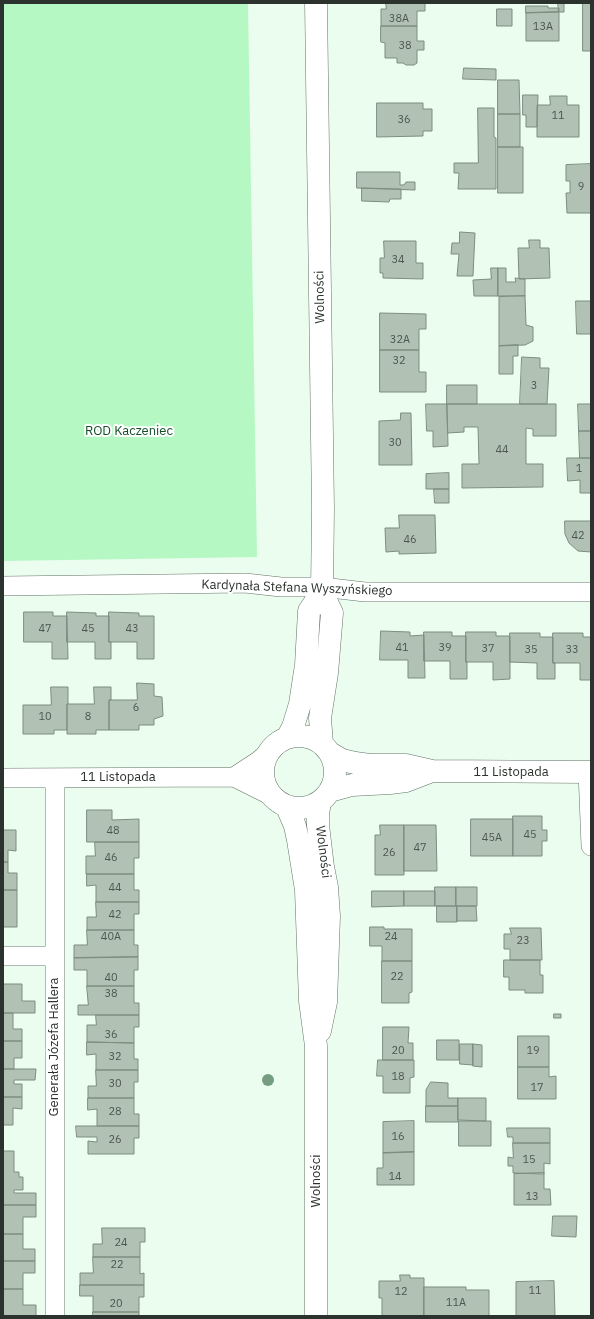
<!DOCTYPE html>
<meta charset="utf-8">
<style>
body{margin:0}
#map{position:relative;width:594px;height:1319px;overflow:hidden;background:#ebfdee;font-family:"IBM Plex Sans",sans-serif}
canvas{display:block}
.frame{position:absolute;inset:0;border:4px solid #2c322d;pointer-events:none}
</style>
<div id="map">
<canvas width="594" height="1319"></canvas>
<div class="frame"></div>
</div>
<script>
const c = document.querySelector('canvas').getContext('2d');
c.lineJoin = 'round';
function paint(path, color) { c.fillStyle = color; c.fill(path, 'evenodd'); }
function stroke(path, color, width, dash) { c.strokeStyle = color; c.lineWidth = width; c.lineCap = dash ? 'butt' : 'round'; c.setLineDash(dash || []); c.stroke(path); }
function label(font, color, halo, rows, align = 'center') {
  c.font = font + ' "IBM Plex Sans",sans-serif'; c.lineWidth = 4; c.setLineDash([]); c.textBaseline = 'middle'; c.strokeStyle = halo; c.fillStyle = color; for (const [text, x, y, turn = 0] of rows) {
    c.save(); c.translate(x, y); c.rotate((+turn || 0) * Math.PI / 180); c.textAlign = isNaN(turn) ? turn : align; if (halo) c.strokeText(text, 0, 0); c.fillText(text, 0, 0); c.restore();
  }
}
paint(new Path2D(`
 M3 3H248L257 557 3 561Z`), '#b6f8c4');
const building = new Path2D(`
 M386 3H425V11H417V26H381V9H386Z
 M558 3H564V12H559Z
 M583 3H591V51H583Z
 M526 6H548V8H559V12L526 13Z
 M497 9H512V26H497Z
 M559 12V41H526V13Z
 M381 26H417V41H424V50H417V63L414 65H406L403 63H397V58H385V43L381 42Z
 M464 68 496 69V80L463 79Z
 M498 80H519L520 114H498Z
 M523 95H538L537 127H526V115H523Z
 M550 96H567V105H579V137H537V105H550Z
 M377 103H423V109H432V131H423V136L377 137Z
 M478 108H494V137L496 138V189H458L459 173H454V163H478Z
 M498 114H520V147H498Z
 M498 147H523V193H498Z
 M591 164V213H567L566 193H570V181H566V165Z
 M357 172H400V185H404L406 182H415V190L357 188Z
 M362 188 401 189V199H390L389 202 362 201Z
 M460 232 475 233 473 276H457L459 254H451L452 243H459Z
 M529 240H540V248H549L550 278 519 279 518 248H529Z
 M384 241H416V263H423V279L383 278V273H380V258H384Z
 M491 268H498V296H474L473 280 491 279Z
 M498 268H506V282H516L515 278 525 279V296H498Z
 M525 296 526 325 533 327V341L525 345 499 346V297Z
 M576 301H591V334H577Z
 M380 313 426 314V329H419V350H380Z
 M518 345V356H513V374H499V346Z
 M380 350H419V372H426V392H380Z
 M522 357 540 358V368H549L547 404H520Z
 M447 385H477V404H447Z
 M426 404H447L448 446 433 447V431H427Z
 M447 404H556V436H533V429L526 428V464H543V487L462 488V464H479L478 427H464V432L448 433Z
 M578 404H591V431H579Z
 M401 413H411L412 465H379V421L400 420Z
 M579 431H591V458H580Z
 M567 458H591V493H580V480L568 481Z
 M449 473V489H426V474Z
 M434 489H449V503H435Z
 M399 515H435L436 553 399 554V551L386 552 385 528H399Z
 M565 521H591V552L578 551 569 543 565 534Z
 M24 612H53V616H67L68 659H52V642H24Z
 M67 612 96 613V616H109V642H111V659H95V642H67Z
 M109 612 139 613V616H154V659H137V642H109Z
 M381 631 410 632V636L424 635 425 678H408V660H380Z
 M424 632H452V636H466V662H467V679H450V661H424Z
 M466 632H496V636H510V679L493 680V662H466Z
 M510 633H540V637H553V663H555V679H537V663L510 662Z
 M553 633H583V637H591V680H580V663H553Z
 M137 683 154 684V696L162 697 163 716 154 719V725H139V730H109V700H137Z
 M51 687H68V704H67V730H54V734H23V705H51Z
 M94 687H111V700H109V730H96V734H67V704H94Z
 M87 810H112V820L139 819V842H87Z
 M513 816H542V830H547V841H542V856H513Z
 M471 819H513V856H471Z
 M380 825H404V875H375V835H380Z
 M404 825H436L437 871H404Z
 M3 830H16V851L8 850V862H3Z
 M95 842H139V858H134V874H86V856H95Z
 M3 862H8V873H17V890H3Z
 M87 874H134V890H139V902H96V885L87 886Z
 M435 887H456V906H435Z
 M456 887H477V906H456Z
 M3 890H17V927H3Z
 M372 891H404V906L372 907Z
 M404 891H435V906H404Z
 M96 902H139V914H134V930H87V917H96Z
 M437 906H457V922H437Z
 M457 906H476L477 921H457Z
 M370 927H384V929H412V961H382V946H370Z
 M510 928H541L542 960H510V949H504V934H511Z
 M87 930H134V945H138V957L74 958V945H87Z
 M138 957V970H134V986H87V970H74V958Z
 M504 960H540V975H543V993H525V990H509V977H504Z
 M382 961H412V992L409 993V1003H382Z
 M3 984H22V1001H35V1013H3Z
 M87 986H134V1003H139V1015H78V1005H88Z
 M3 1013H13V1029H22V1041H3Z
 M554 1014H561V1018H554Z
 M96 1015H139V1027H134V1043L87 1042V1025H96Z
 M383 1027H409L408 1043H413V1060H383Z
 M518 1036H549V1067H518Z
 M437 1040H459V1060H437Z
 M3 1041H22V1058H14V1069H3Z
 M87 1042 134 1043V1059H138V1070H96V1054L87 1055Z
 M460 1044H473V1065L460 1064Z
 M473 1044 482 1045V1067L473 1066Z
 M378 1060H414V1077L410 1078V1093H383V1076H377Z
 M518 1067H549V1077L556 1076V1099H518Z
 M3 1069H36L35 1080H14V1084H22V1097H3Z
 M96 1070H138V1082H134V1098H88V1086H96Z
 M431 1082 448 1083V1098H458V1106H426V1090Z
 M3 1097H22V1109L13 1108V1125H3Z
 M88 1098H134V1114H139V1126H97V1109L88 1110Z
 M458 1098H486V1121L458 1120Z
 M426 1106H458V1122H426Z
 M414 1121V1152L383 1153V1122Z
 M459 1121H491V1146H459Z
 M76 1126H139V1138H134V1154H88V1141L97 1142V1137H77Z
 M507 1128H550V1143H513V1137H508Z
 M513 1143H550V1164L544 1163V1174L513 1173V1166H508V1157L513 1158Z
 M3 1151H14V1172H19V1177H23V1190H14V1193H36V1205H3Z
 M414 1152V1185H377V1168H383V1153Z
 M544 1173V1189H550L551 1205H514V1174Z
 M3 1205H36V1217H23V1234H3Z
 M553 1216H577L576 1237 552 1236Z
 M102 1228H145V1242H140V1257H93V1244H102Z
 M3 1234H23V1249H35V1261H3Z
 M93 1257H140V1274L144 1273V1285H80V1273H93Z
 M3 1261H35V1273H23V1289H3Z
 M400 1275H410V1278H424V1316H382V1298H379V1281H400Z
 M554 1281 555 1316H516V1282Z
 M80 1285H144V1297H139V1312H93V1296H80Z
 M424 1287H466V1290H489V1316H424Z
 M3 1289H23V1305H36V1316H3Z
 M93 1312H139V1316H93Z`);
paint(building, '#b1c2b4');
stroke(building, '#7d8d80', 1);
const minor = new Path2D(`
 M3 586 245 583 281 587H322L365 592H591
 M588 772 591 846
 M234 777 257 762 268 753
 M3 778 234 777 270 795
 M55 778V1316
 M3 956H54`);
const tertiary = new Path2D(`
 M316 3 323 509 322 592 332 613 327 673 320 718 322 744
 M263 772a36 36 0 1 1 72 0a36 36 0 1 1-72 0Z
 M287 738 293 727 300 704 306 665 309 611 322 592
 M330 753 342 760 355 763 370 765H406L432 771 591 772
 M330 791 352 785 390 783 406 781 432 771
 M287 807 295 826 298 840 306 890 310 1001 316 1046V1316
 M320 1031 326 1002 329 916 327 887 323 867 318 825V814L320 802`);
stroke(minor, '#637266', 20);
stroke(tertiary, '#637266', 23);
stroke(minor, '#fff', 19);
stroke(tertiary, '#fff', 22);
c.fillStyle = '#759d81';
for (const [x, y] of [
 [268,1080]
]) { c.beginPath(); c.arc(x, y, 6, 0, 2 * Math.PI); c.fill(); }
label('11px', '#4d564f', null, [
 ["38A",399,19],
 ["13A",543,27],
 ["38",405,46],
 ["11",558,116],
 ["36",404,120],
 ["9",581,187],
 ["34",398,260],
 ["32A",400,340],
 ["32",399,361],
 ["3",534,386],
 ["30",395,443],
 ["44",502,450],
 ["1",579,469],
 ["42",578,536],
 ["46",410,540],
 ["47",45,629],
 ["45",88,629],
 ["43",132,629],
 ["41",402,648],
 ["39",445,648],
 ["37",488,649],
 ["35",531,650],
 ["33",572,650],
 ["6",136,708],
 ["10",45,717],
 ["8",88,717],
 ["48",113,831],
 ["45",530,835],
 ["45A",492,838],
 ["47",420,848],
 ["26",389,853],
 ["46",111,858],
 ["44",115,888],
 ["42",115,915],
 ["40A",111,937],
 ["24",391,937],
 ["23",523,941],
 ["22",397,977],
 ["40",111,978],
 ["38",111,994],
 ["36",111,1035],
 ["20",398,1051],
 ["19",533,1051],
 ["32",115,1057],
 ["18",398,1077],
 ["30",115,1084],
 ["17",537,1088],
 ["28",115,1112],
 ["16",398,1137],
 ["26",115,1140],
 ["15",529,1160],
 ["14",395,1177],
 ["13",532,1197],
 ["24",121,1243],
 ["22",117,1265],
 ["11",535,1291],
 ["12",401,1292],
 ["11A",456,1303],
 ["20",116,1304]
]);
label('13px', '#2c322d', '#fff', [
 ["Wolności",320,297,-91],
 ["Kardynała Stefana Wyszyńskiego",297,588,2],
 ["11 Listopada",511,772],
 ["11 Listopada",118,777],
 ["Wolności",323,852,83],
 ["Generała Józefa Hallera",54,1047,-90],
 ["Wolności",316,1181,-90]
]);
label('13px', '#144f28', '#fff', [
 ["ROD Kaczeniec",129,431]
]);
</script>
